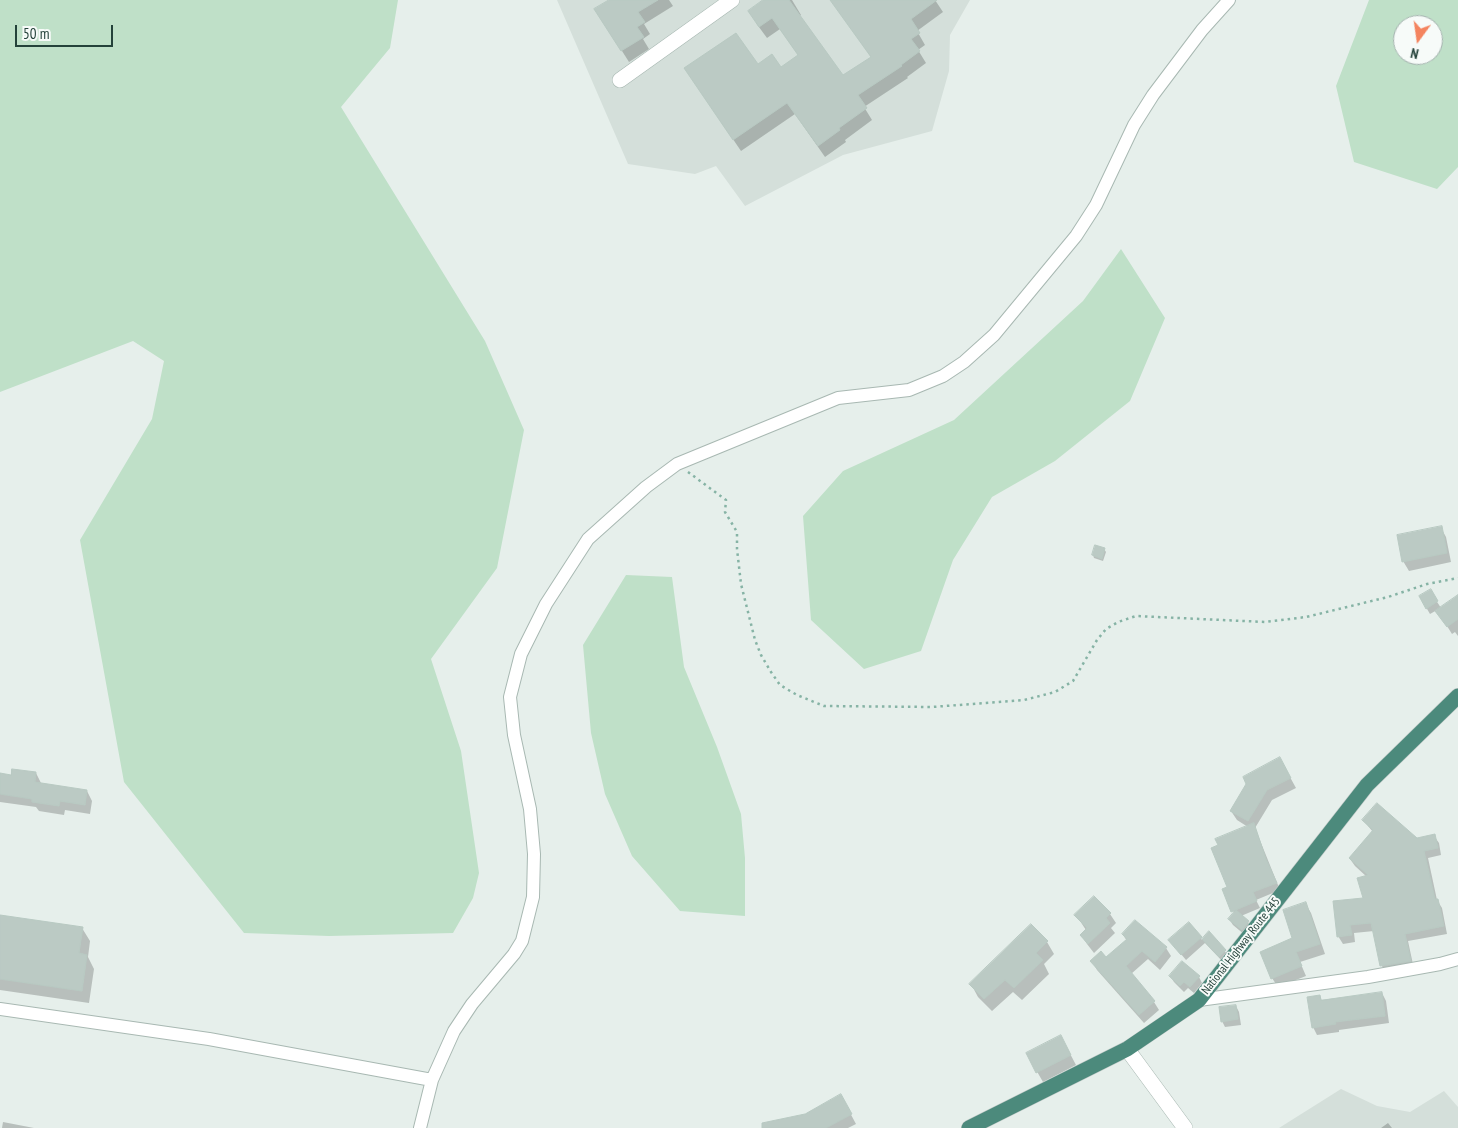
<!DOCTYPE html>
<style>
body{margin:0}
#map{position:relative;width:1458px;height:1128px;overflow:hidden;background:#e6efeb;font-family:"PT Sans Narrow",sans-serif}
canvas{display:block}
.north{position:absolute;left:1393px;top:15px;width:50px;height:50px;box-sizing:border-box;background:#f7fbf9;border:1px solid #a3b1ad;border-radius:50%;rotate:194deg;font-size:14px;font-weight:700;line-height:20px;text-align:center;color:#24423a}
.north::after{content:'';display:block;margin:auto;width:18px;height:22px;background:#f4845f;clip-path:polygon(50% 0,100% 100%,50% 72%,0 100%)}
.scale{position:absolute;left:15px;top:25px;width:98px;height:22px;box-sizing:border-box;border:2px solid #24423a;border-top:0;padding-left:6px;font-size:15px;line-height:18px;white-space:nowrap;color:#24423a;-webkit-text-stroke:4px #f7fbf9;paint-order:stroke}
</style>
<div id="map">
<canvas width="1458" height="1128"></canvas>
<div class="north">N</div>
<div class="scale">50 m</div>
</div>
<script>
const c = document.querySelector('canvas').getContext('2d');
c.lineJoin = 'round';
function paint(path, color) { c.fillStyle = color; c.fill(path, 'evenodd'); }
function stroke(path, color, width, dash) { c.strokeStyle = color; c.lineWidth = width; c.lineCap = dash ? 'butt' : 'round'; c.setLineDash(dash || []); c.stroke(path); }
function label(font, color, halo, rows, align = 'center') {
  c.font = font + ' "PT Sans Narrow",sans-serif'; c.lineWidth = 4; c.setLineDash([]); c.textBaseline = 'middle'; c.strokeStyle = halo; c.fillStyle = color; for (const [text, x, y, turn = 0] of rows) {
    c.save(); c.translate(x, y); c.rotate((+turn || 0) * Math.PI / 180); c.textAlign = isNaN(turn) ? turn : align; if (halo) c.strokeText(text, 0, 0); c.fillText(text, 0, 0); c.restore();
  }
}
paint(new Path2D(`
 M557 0H970L950 35 949 71 932 131 843 155 745 206 716 166 695 174 628 164Z
 M1341 1089 1377 1106 1410 1112 1444 1091 1458 1107V1128H1279Z`), '#d4dfda');
paint(new Path2D(`
 M0 0H398L390 48 341 107 485 341 524 430 497 568 431 659 461 751 479 873 473 898 453 933 329 936 244 933 124 782 80 540 152 419 164 361 133 341 0 392Z
 M1369 0H1458V167L1437 189 1354 162 1336 86ZM1403 25H1433V55H1403Z
 M1121 249 1165 318 1130 401 1055 461 992 497 953 560 921 651 864 669 811 620 803 516 843 471 954 420 1083 301Z
 M626 575 672 577 684 667 717 747 741 814 745 858V916L680 911 632 856 605 794 591 733 583 645Z`), '#bfe0c8');
paint(new Path2D(`
 M611 0H669L673 6 644 24 650 34 643 39 649 49 629 62 603 21Z
 M766 0H792L801 15 799 16 843 77 872 58 831 0H935L943 12 917 31 925 45 918 50 926 63 907 77 908 78 864 107 872 120 845 140 846 142 825 157 795 114 741 151 693 80 757 66 781 69 799 56 780 29 767 38 756 23Z
 M1441 528 1446 537 1451 562 1409 571 1403 561Z
 M1104 549 1106 552 1103 561 1094 558 1093 555Z
 M1430 591 1441 608 1458 596V636L1455 632 1452 634 1437 610 1430 614 1420 597Z
 M1285 768 1296 788 1272 800 1255 828 1280 890 1256 900 1260 908 1241 916 1248 922 1251 928 1245 935 1233 925 1229 919 1234 914 1228 888 1248 827 1237 820 1231 811Z
 M36 773 41 783 87 791 92 801 90 814 65 810 64 815 39 811 36 807 0 802V774L12 776Z
 M1363 820 1417 839 1434 836 1439 843 1441 855 1428 858 1437 900 1442 908 1447 934 1408 941 1414 969 1386 974 1382 966 1374 931 1354 933 1355 942 1343 944 1338 936 1364 899 1367 877 1355 866 1350 859 1373 832Z
 M1094 898 1110 914 1116 923 1111 928 1115 933 1094 953 1087 944 1081 935 1086 930 1076 915Z
 M1305 903 1311 913 1325 954 1300 962 1306 976 1278 987 1272 978 1294 939Z
 M0 917 82 928 90 941 88 957 94 969 89 1003 0 990Z
 M1209 933 1229 956 1223 962 1205 943 1186 960 1170 941 1201 938 1202 940Z
 M1123 935 1166 948 1171 956 1160 970 1148 959 1131 974 1154 1002 1159 1010 1144 1023 1097 970 1092 961 1106 959 1127 941Z
 M1047 942 1054 954 1044 964 1049 974 1022 1000 1013 992 992 1011 978 997 971 984Z
 M1170 976 1199 977 1202 983 1194 993 1188 988 1184 992 1174 982Z
 M1382 993 1386 1001 1389 1023 1339 1030V1032L1317 1035 1313 1027 1320 996 1322 1001Z
 M1236 1006 1239 1012 1241 1025 1225 1027 1222 1021Z
 M1066 1046 1076 1065 1043 1082 1027 1054Z
 M841 1096 856 1124 848 1128H767L806 1116Z
 M3 1122 34 1128H2Z
 M1388 1123 1392 1128H1381Z`), '#0003');
const building = new Path2D(`
 M609 0H658L638 12 645 22 637 27 644 37 621 51 594 9Z
 M763 0H789L843 75 871 57 830 0H937L911 19 920 33 911 39 920 51 901 65 902 66 858 95 867 108 839 128 840 130 818 146 787 103 733 140 684 68 736 33 758 64 772 54 781 67 798 55 772 18 759 27 748 11Z
 M1442 526 1447 553 1402 562 1397 535Z
 M1095 545 1105 548 1102 559 1092 555Z
 M1431 589 1438 601 1426 609 1419 596Z
 M1458 595V619L1447 627 1435 611Z
 M1280 757 1291 778 1267 790 1248 821 1230 811 1246 784 1243 777Z
 M12 769 36 772 35 782 87 790 85 805 60 801 59 806 32 802V799L0 794V773L11 775Z
 M1377 803 1417 838 1435 834 1438 848 1424 851 1435 899H1438L1444 926 1405 934 1411 961 1380 966 1371 923 1350 925 1352 935 1337 937 1333 901 1363 898 1357 878 1368 875 1349 858 1373 830 1362 820Z
 M1254 823 1266 859 1277 883 1253 892 1257 901 1231 912 1222 889 1227 887 1211 848 1218 845 1215 839Z
 M1094 896 1111 913 1106 918 1110 923 1088 944 1080 935 1087 928 1074 915Z
 M1306 902 1320 944 1296 952 1302 966 1271 979 1260 952 1292 938 1283 910Z
 M1236 910 1249 921 1242 930 1228 919Z
 M0 915 83 927 79 953 87 955 82 991 0 979Z
 M1135 920 1167 947 1155 962 1142 951 1126 966 1155 1001 1139 1015 1090 961 1101 951 1106 957 1127 939 1122 934Z
 M1189 922 1202 937 1181 955 1168 940Z
 M1031 924 1048 941 1036 953 1043 960 1014 988 1005 980 984 999 969 984Z
 M1209 931 1226 950 1219 957 1202 939Z
 M1182 961 1200 976 1190 987 1184 982 1180 986 1169 976Z
 M1382 992 1385 1016 1335 1022 1336 1024 1312 1028 1307 997 1320 995 1321 1000Z
 M1236 1005 1238 1019 1221 1022 1219 1007Z
 M1061 1035 1071 1055 1036 1073 1026 1053Z
 M841 1094 852 1114 826 1128H762V1123L805 1114Z`);
paint(building, '#bbcac4');
stroke(building, '#b8c9c2', 1);
const minor = new Path2D(`
 M1199 1000 1368 977 1440 964 1458 959
 M0 1009 209 1039 432 1080
 M420 1128 432 1080 454 1031 472 1004 514 954 522 941 533 897 534 854 530 809 514 735 510 697 521 654 546 604 588 539 646 487 677 464 838 398 909 390 943 376 964 362 994 335 1076 236 1096 205 1134 125 1153 95 1202 30 1229 0`);
const tertiary = new Path2D(`
 M620 80 732 0
 M1127 1049 1185 1128`);
const trunk = new Path2D(`
 M969 1128 1127 1049 1199 1000 1367 785 1458 696`);
stroke(minor, '#a8b8b2', 14);
stroke(tertiary, '#a8b8b2', 16);
stroke(trunk, '#c2cac8', 16);
stroke(new Path2D(`
 M688 472 726 500 725 512 737 532V549L741 584 755 640 761 655 771 672 780 685 797 695 824 706 932 707 1024 700 1055 692 1073 681 1097 640 1106 629 1118 622 1136 616 1265 622 1306 617 1388 597 1427 584 1458 578`), '#86b3a5', 2.5, [2.5, 4]);
stroke(minor, '#fff', 12);
stroke(tertiary, '#fff', 15);
stroke(trunk, '#4c8a7c', 15);
label('12px', '#24423a', '#f7fbf9', [
 ["National Highway Route 445",1241,946,-52]
]);
</script>
